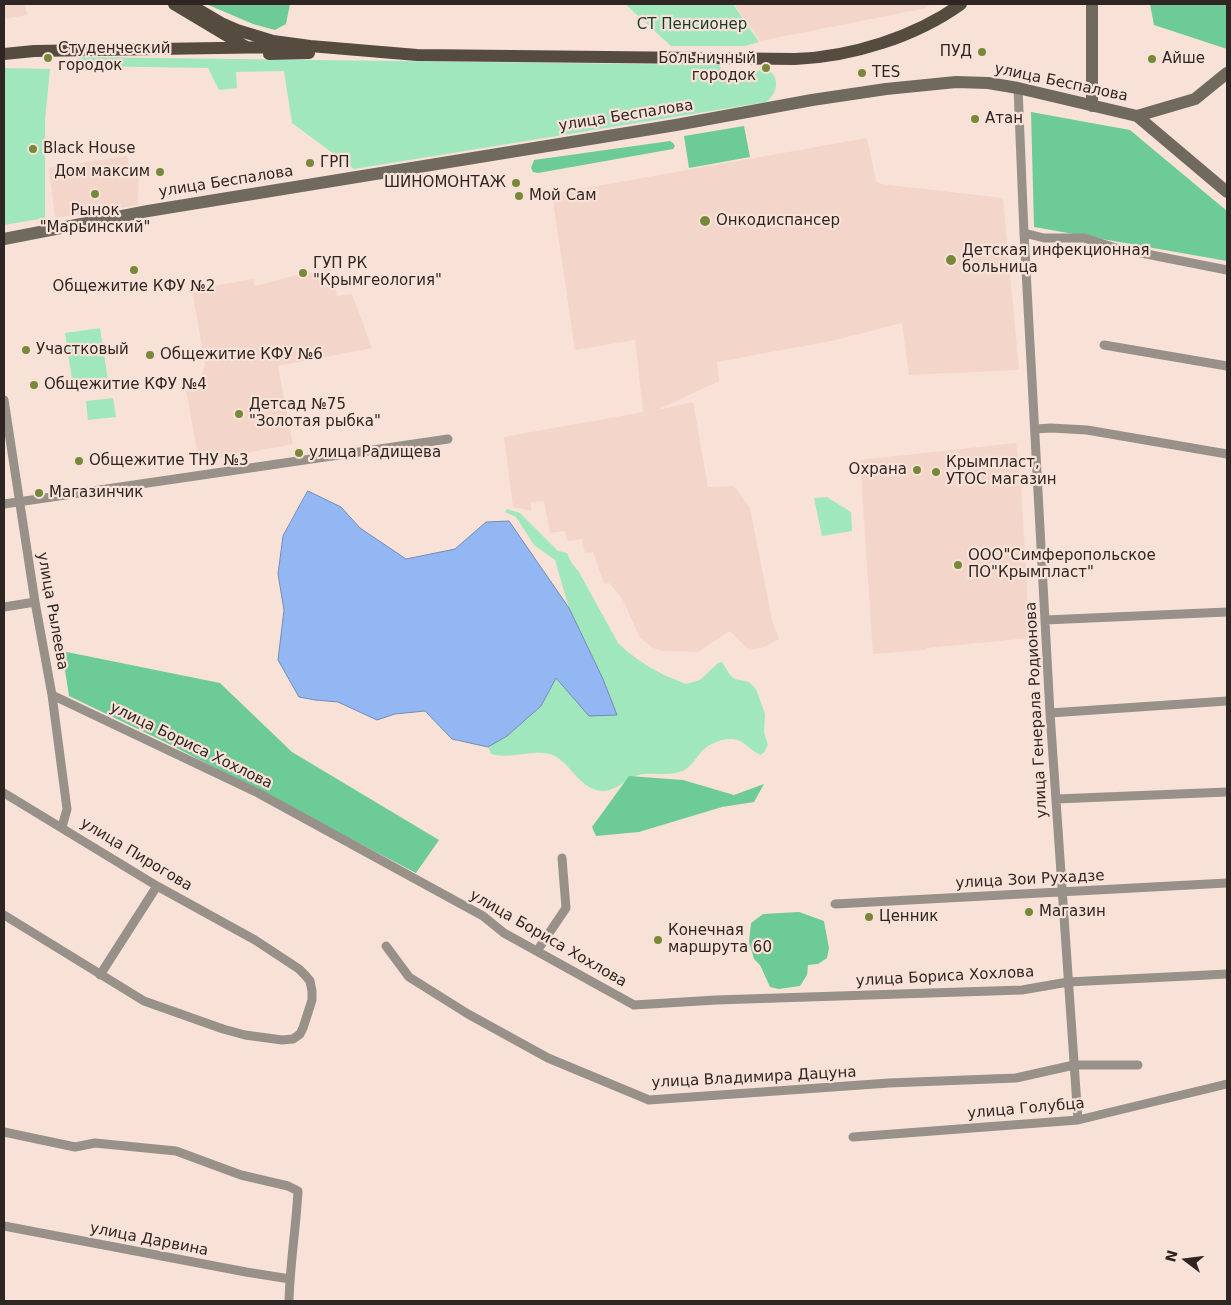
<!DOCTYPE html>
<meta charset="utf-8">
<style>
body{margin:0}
#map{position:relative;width:1231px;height:1305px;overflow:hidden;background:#f8e2d8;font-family:"DejaVu Sans",sans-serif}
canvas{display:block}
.frame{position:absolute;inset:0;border:5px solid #2f2623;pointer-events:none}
.north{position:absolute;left:1161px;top:1235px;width:50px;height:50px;-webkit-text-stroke:4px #f8e2d8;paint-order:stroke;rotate:285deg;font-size:14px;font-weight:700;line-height:20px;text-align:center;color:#2f2623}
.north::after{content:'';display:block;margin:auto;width:18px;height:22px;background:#2f2623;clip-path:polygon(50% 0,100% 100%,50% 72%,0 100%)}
</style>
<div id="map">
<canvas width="1231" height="1305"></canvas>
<div class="frame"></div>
<div class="north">N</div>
</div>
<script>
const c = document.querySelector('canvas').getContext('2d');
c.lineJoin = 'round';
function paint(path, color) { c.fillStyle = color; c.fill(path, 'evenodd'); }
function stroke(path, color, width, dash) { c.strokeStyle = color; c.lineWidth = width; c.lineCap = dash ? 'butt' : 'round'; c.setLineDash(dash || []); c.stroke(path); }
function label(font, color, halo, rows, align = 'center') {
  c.font = font + ' "DejaVu Sans",sans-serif'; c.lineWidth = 4.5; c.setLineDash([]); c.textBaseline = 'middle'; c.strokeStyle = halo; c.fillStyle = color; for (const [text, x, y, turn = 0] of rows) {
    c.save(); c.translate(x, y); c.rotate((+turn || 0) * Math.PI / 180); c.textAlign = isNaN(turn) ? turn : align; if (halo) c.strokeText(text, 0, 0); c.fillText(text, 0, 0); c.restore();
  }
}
paint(new Path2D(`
 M4 4H25L27 15 4 19 5 26H4Z
 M734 4H930L926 8 760 41Z
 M867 138 876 181 881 184 1003 198 1019 370 909 375 902 323 831 341 717 362 719 381 657 410 693 402 708 487 734 486 750 508 772 620 779 639 764 647 754 649 747 648 730 631 698 652 663 651 653 648 640 638 623 600 609 583 604 584 593 552 585 553 582 539 567 541 565 531 550 533 544 501 531 502V511L513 507 504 437 643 412 635 340 575 350 552 194Z
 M127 156 129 167 136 166 139 184 138 205 55 218 49 168Z
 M332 269 337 296 352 294 372 348 278 366 293 444 199 462 185 384 200 381 205 364 192 290 253 279 255 286 293 276Z
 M1016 443 1020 470 1030 638 927 648 924 650 873 654 860 460Z`), '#f3d5c9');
paint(new Path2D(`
 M625 4H733L759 42 745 46H671Z
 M77 57 719 65 722 70 770 71C780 80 777 94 766 102L354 169 292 123 284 71 236 72 237 88 219 90 208 68 77 66Z
 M4 68 50 69 45 120V218L4 225Z
 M100 328 108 380 73 386 65 333Z
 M113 398 116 417 88 420 86 401Z
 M827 497 851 512 852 531 822 536 814 498Z
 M507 509 520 513 558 551 567 553 571 562 579 572 618 643 629 653 646 665 664 675 686 684 700 680 718 663 722 662 730 675 735 679 749 682 756 689 765 714 764 732 768 745 764 752 761 755C750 751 745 740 732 739 722 738 708 744 701 752 697 757 692 765 686 769 672 778 653 771 638 775 626 779 616 791 603 791 582 791 571 765 555 756 537 747 511 760 491 754L488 747 507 736 541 706 556 678 589 715 603 679 569 608 555 560 534 545 516 517 505 512Z`), '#a1e7be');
paint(new Path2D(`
 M206 4H290L286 24 275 30 253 24Z
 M1150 4H1227V49L1154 25Z
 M1031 112 1130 130 1227 211V261L1034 227Z
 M744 126 750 157 689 168 684 136Z
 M670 141 673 143 675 146 673 149 538 173 533 172 531 168 534 160Z
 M62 651 220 683 292 752 439 840 416 873 167 743 69 696Z
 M629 776 683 780 734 795 764 784 754 802 722 807 639 832 596 836 592 827Z
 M799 912 824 921 829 948 827 958 818 964 808 965 807 975 800 986 779 989 770 987 760 965 754 959 749 942 751 923 763 914Z`), '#6dcb98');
const water = new Path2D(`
 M308 491 341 507 360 528 406 559 455 549 486 522 509 521 569 608 603 679 617 715 589 716 556 678 541 706 507 736 488 747 452 739 425 711 395 714 377 720 338 702 315 700 299 697 278 660 284 610 278 574 283 536Z`);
paint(water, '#92b7f2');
stroke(water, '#748cb4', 1);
stroke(new Path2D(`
 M1018 88 1024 233 1050 713 1078 1120
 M1024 233 1044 238H1084L1116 248 1227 270
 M1104 345 1227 366
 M4 400 35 602 52 695 67 809 62 827
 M1035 429 1051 428 1087 430 1227 454
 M4 504 448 439
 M4 607 35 602
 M1045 620 1227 612
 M52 695 258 793 483 916 504 933 634 1005 716 1000 1022 990 1068 982 1227 974
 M1050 713 1227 701
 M4 793 157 886 255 940 299 969 305 975 310 981 312 991V1000L303 1028 300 1034 293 1039 282 1040 245 1035 223 1029 144 1001 4 915
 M1056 799 1227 792
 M835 904 1227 883
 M386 946 409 977 468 1014 548 1058 649 1100 889 1083 1016 1078 1074 1065H1138
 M537 951 566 908 562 858
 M100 975 157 886
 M4 1132 75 1147 95 1143 176 1151 241 1175 288 1186 298 1191C296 1228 290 1264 289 1301
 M853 1137 1078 1120 1227 1084
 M4 1226 246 1272 290 1279`), '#97918a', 9);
stroke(new Path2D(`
 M1092 4V106
 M1137 116 1195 99 1227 73
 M4 239 148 211 676 125 812 100 886 89 956 82 988 83 1018 88 1137 116 1227 192`), '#70695e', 12);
stroke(new Path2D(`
 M174 4 246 47
 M189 4 221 23 237 30 273 41 310 46 417 55 795 59C851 57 915 37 961 4
 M4 54 34 51 280 47
 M269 54 309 53`), '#554c3f', 12);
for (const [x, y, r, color] of [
 [982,52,5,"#778939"],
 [48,58,5,"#778939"],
 [1152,59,5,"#778939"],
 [766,68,5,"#778939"],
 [862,73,5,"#778939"],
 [975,119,5,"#778939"],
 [33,149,5,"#778939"],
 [310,163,5,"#778939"],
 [160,172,5,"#778939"],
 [516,183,5,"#778939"],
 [95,194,5,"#778939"],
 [519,196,5,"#778939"],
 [705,221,6,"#778939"],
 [951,260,6,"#778939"],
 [134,270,5,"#778939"],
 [303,273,5,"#778939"],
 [26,350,5,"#778939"],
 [150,355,5,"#778939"],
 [34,385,5,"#778939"],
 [239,414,5,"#778939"],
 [299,453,5,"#778939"],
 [79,461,5,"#778939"],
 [917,470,5,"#778939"],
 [936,472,5,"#778939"],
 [39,493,5,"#778939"],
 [958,565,5,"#778939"],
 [1029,912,5,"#778939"],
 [869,917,5,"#778939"],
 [658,940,5,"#778939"]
]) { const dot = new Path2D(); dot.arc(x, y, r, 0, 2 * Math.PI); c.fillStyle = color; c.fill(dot); stroke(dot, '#f8e2d8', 2); }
label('15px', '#133c27', '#f8e2d8', [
 ["СТ Пенсионер",692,25]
]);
label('15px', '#2f2623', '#f8e2d8', [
 ["Студенческий",58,49],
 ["городок",58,66],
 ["ПУД",972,52,"right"],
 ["Больничный",756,59,"right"],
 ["городок",756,76,"right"],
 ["Айше",1162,59],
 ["TES",872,73],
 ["Атан",985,119],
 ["Black House",43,149],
 ["ГРП",320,163],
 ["Дом максим",150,172,"right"],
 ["ШИНОМОНТАЖ",506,183,"right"],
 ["Мой Сам",529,196],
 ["Рынок",95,211,"center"],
 ["\"Марьинский\"",95,228,"center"],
 ["Онкодиспансер",716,221],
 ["Детская инфекционная",962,251],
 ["больница",962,268],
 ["ГУП РК",313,264],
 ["\"Крымгеология\"",313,281],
 ["Общежитие КФУ №2",134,287,"center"],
 ["Участковый",36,350],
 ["Общежитие КФУ №6",160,355],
 ["Общежитие КФУ №4",44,385],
 ["Детсад №75",249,405],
 ["\"Золотая рыбка\"",249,422],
 ["улица Радищева",309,453],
 ["Общежитие ТНУ №3",89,461],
 ["Крымпласт,",946,463],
 ["УТОС магазин",946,480],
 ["Охрана",907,470,"right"],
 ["Магазинчик",49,493],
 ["ООО\"Симферопольское",968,556],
 ["ПО\"Крымпласт\"",968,573],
 ["Магазин",1039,912],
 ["Ценник",879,917],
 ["Конечная",668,931],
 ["маршрута 60",668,948]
], 'left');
label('15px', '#2f2623', '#f8e2d8', [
 ["улица Беспалова",1061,83,12],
 ["улица Беспалова",626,116,-9],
 ["улица Беспалова",226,182,-9],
 ["улица Рылеева",52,611,80],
 ["улица Генерала Родионова",1037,710,-93],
 ["улица Бориса Хохлова",191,746,26],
 ["улица Пирогова",136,855,31],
 ["улица Зои Рухадзе",1030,880,-3],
 ["улица Бориса Хохлова",548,939,30],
 ["улица Бориса Хохлова",945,977,-3],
 ["улица Владимира Дацуна",754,1078,-3],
 ["улица Голубца",1026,1109,-5],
 ["улица Дарвина",149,1240,11]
]);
</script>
